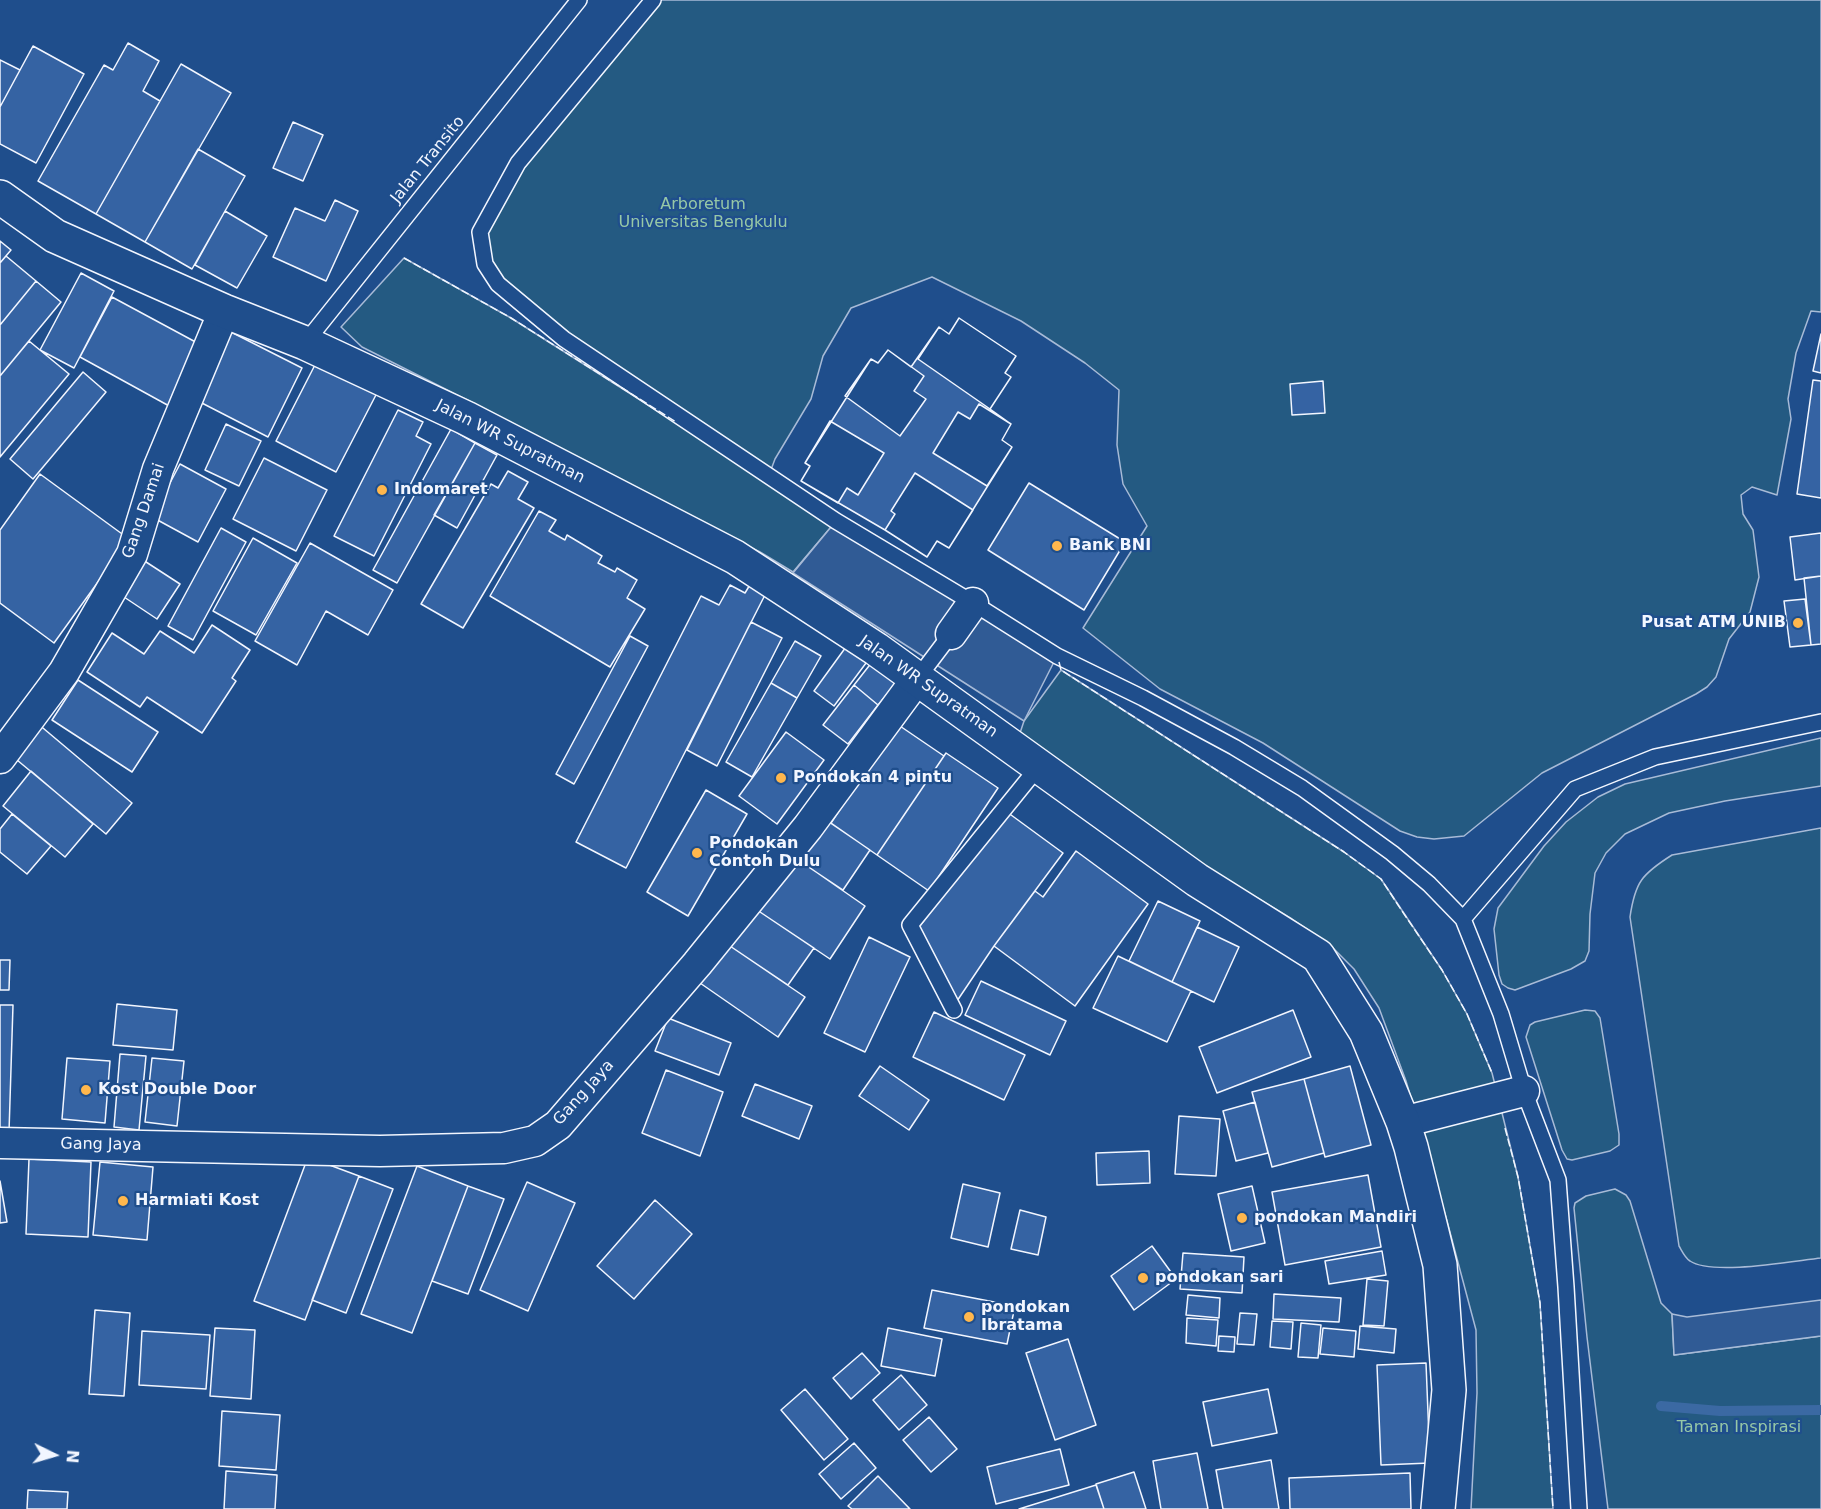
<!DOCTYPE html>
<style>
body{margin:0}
#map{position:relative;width:1821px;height:1509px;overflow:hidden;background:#1f4e8c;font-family:"DejaVu Sans",sans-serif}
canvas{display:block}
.north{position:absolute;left:24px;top:1425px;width:60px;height:60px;-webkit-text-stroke:4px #1f4e8c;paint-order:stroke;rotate:95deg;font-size:16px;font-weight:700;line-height:24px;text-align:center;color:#f2f6ff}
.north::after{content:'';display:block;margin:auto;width:21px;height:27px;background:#f2f6ff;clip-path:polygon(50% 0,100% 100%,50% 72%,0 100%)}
</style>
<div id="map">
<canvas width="1821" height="1509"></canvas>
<div class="north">N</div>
</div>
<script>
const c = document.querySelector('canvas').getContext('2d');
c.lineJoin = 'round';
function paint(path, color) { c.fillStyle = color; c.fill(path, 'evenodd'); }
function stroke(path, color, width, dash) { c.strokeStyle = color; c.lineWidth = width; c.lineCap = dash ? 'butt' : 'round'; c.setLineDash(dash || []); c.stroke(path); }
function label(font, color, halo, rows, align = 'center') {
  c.font = font + ' "DejaVu Sans",sans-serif'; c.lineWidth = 4.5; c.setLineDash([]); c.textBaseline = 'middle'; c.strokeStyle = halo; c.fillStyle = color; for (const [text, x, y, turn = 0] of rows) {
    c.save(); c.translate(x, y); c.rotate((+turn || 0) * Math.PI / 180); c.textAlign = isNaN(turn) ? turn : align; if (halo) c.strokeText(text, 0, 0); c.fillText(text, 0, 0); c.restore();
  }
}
const green = new Path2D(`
 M653 0H1821V312L1811 311 1796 353 1788 399 1791 419 1777 495 1752 487 1741 495 1743 514 1753 530 1759 577 1750 612 1729 639 1716 677 1707 687 1696 694 1542 773 1464 836 1434 839 1417 837 1400 831 1263 743 1160 689 1083 628 1147 526 1123 484 1117 445 1119 390 1085 363 1021 321 932 277 851 308 823 356 811 399 775 459 769 475 498 284 480 232 518 163Z
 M404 258 511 318 746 467 836 521 793 572 760 552 655 500 477 405 362 347 341 327Z
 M1061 670 1344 852 1381 879 1442 970 1467 1014 1492 1073 1518 1177 1540 1303 1553 1509H1471L1477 1393 1476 1330 1447 1221 1406 1081 1379 1008 1354 969 1328 943 1292 919 1166 843 1019 736 1024 721Z
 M1821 738V786L1725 801 1669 813 1625 834 1606 853 1595 873 1590 914 1589 951 1585 961 1571 969 1515 990 1508 988 1502 984 1499 975 1494 929 1498 908 1544 846 1566 822 1598 797 1625 784Z
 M1821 828V1258C1793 1261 1712 1276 1690 1261 1685 1258 1682 1251 1679 1246L1630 917C1635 882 1642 874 1672 855Z
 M1585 1010 1595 1011 1600 1018 1619 1134V1145L1610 1151 1572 1160 1567 1159 1562 1150 1526 1037 1530 1025 1535 1022Z
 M1615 1189 1626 1195 1630 1201 1661 1303 1672 1314 1674 1355 1821 1336V1509H1608L1587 1337 1574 1208 1575 1203 1586 1196Z`);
paint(green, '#245a82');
stroke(green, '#a8bbd7', 1.5);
const parking = new Path2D(`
 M836 521 1057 656 1024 721 793 573Z
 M1821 1300V1336L1674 1355 1672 1314 1687 1317Z`);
paint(parking, '#305b95');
stroke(parking, '#a8bbd7', 1.5);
stroke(new Path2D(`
 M1661 1406 1720 1411 1821 1410`), '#3b69a3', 10);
const building = new Path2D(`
 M128 43 159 61 143 91 160 101 96 214 38 181 104 65 113 70Z
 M33 46 84 74 36 163 0 144V107Z
 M0 60 20 70 0 107Z
 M181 64 231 93 145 242 96 214Z
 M293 122 323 135 303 181 273 168Z
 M198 149 245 176 192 269 145 242Z
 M335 200 358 211 326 281 273 257 295 208 325 221Z
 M225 211 267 236 237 288 195 265Z
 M0 241 11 250 0 263Z
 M6 256 36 281 0 325V263Z
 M81 273 114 291 74 368 40 350Z
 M36 281 61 302 0 376V325Z
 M112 297 203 346 171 407 80 357Z
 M959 318 1016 356 1005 373 1011 377 990 409 918 359 939 327 949 334Z
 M959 318 1016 356 1005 373 1011 377 990 409 1011 424 1002 440 1012 447 949 548 937 541 927 557 885 530 801 481 810 466 805 463 871 359 878 363 888 350 911 367 939 327 949 334Z
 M231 332 302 368 268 437 196 400Z
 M1821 334V373L1813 371Z
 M29 341 69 374 0 457V376Z
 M888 350 924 376 914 391 926 399 900 436 845 396 871 359 878 363Z
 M318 359 378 391 336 472 276 441Z
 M83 372 106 392 33 479 10 459Z
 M1813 380 1821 381V498L1797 494Z
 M1323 381 1325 413 1292 415 1290 384Z
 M979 404 1011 424 1002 440 1012 447 987 486 933 453 958 412 970 419Z
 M398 410 423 422 416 436 431 444 374 556 334 536Z
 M830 421 884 453 858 495 847 488 838 503 801 481 810 466 805 463Z
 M226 424 261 441 239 486 205 470Z
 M451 429 475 443 397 583 373 570Z
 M475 443 497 455 457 528 434 515Z
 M264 458 327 490 296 551 233 519Z
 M180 464 226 489 198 542 152 517Z
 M508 471 528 482 518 499 534 508 463 628 421 604 491 484 498 488Z
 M915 473 973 510 949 548 937 541 927 557 885 530 895 514 891 511Z
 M40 474 129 539 54 643 0 603V530Z
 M1029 483 1125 542 1084 610 988 550Z
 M539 511 556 520 549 531 565 540 567 535 602 556 598 563 615 572 617 568 637 580 627 598 645 609 610 667 490 596Z
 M221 528 246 542 193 640 168 626Z
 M1821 533V576L1795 580 1790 537Z
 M253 538 297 563 256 635 213 611Z
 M310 543 393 590 368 635 326 611 297 665 255 641Z
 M143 560 180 584 157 619 121 595Z
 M1821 576V644L1811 645 1804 578Z
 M751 583 767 591 626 868 576 842 701 596 719 605 730 585 745 593Z
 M1805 599 1811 645 1790 647 1784 601Z
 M751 622 782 638 717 766 687 750Z
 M212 625 250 650 232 678 236 681 202 733 147 697 140 707 87 672 112 633 144 654 160 631 194 653Z
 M630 636 648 646 574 784 556 774Z
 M851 640 872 655 834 706 814 691Z
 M795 641 821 656 797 698 771 683Z
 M876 657 901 677 878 705 854 685Z
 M78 680 158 732 132 772 52 720Z
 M771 683 797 698 752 777 726 762Z
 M854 685 878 705 848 744 823 725Z
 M37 723 132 803 106 834 11 755Z
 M897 724 944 756 877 855 831 823Z
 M786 732 824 760 777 824 739 796Z
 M946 753 998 788 929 891 877 855Z
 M31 771 93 824 65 857 3 806Z
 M706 790 747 814 688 916 647 892Z
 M1007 812 1063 853 994 946 957 1001 919 927Z
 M12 814 51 846 27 874 0 852V829Z
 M826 820 870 850 843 890 798 860Z
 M1076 851 1148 904 1075 1006 994 946 1035 891 1043 897Z
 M793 856 865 906 830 959 757 910Z
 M1158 901 1200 921 1172 982 1129 961Z
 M757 910 814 948 788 985 727 944Z
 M1197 927 1239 947 1214 1002 1172 982Z
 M869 937 910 957 865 1052 824 1033Z
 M727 944 805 997 778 1037 700 983Z
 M1118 956 1191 991 1167 1042 1093 1008Z
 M0 960H10L9 990H0Z
 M981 981 1066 1021 1050 1055 965 1015Z
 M117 1004 177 1010 173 1050 113 1045Z
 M0 1005H13L9 1132 0 1131Z
 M1293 1010 1311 1057 1217 1093 1199 1047Z
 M934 1012 1025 1055 1004 1100 913 1057Z
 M668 1018 731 1043 719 1075 655 1051Z
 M120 1054 146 1056 139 1130 114 1127Z
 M67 1058 110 1061 105 1123 62 1119Z
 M152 1058 184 1061 177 1126 145 1122Z
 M880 1066 929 1100 909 1130 859 1096Z
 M1350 1066 1371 1145 1325 1157 1304 1079Z
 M666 1070 723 1092 700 1156 642 1133Z
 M1304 1079 1324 1153 1272 1167 1252 1092Z
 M755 1084 812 1106 799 1139 742 1116Z
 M1255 1102 1268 1153 1236 1161 1223 1111Z
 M1179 1116 1220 1119 1216 1176 1175 1174Z
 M1149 1151 1150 1183 1097 1185 1096 1153Z
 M308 1157 359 1176 305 1320 254 1301Z
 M29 1159 91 1162 88 1237 26 1234Z
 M100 1162 153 1167 147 1240 93 1235Z
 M417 1166 468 1186 412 1333 361 1314Z
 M1368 1175 1381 1247 1285 1265 1272 1192Z
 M359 1176 393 1189 346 1313 312 1300Z
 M0 1181 7 1222 0 1223Z
 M527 1182 575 1203 528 1311 480 1290Z
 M963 1184 1000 1193 988 1247 951 1238Z
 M468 1186 504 1199 468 1294 432 1281Z
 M1252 1186 1265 1243 1231 1251 1218 1194Z
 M655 1200 692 1234 634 1299 597 1266Z
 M1020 1210 1046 1217 1038 1255 1011 1249Z
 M1152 1246 1176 1279 1134 1310 1111 1276Z
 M1382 1251 1386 1275 1329 1284 1325 1261Z
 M1183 1253 1244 1257 1242 1293 1180 1289Z
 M1367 1279 1388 1281 1384 1326 1363 1325Z
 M932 1290 1015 1306 1007 1344 924 1328Z
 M1274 1294 1341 1298 1339 1322 1273 1319Z
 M1188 1295 1220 1298 1219 1318 1186 1315Z
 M95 1310 130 1313 124 1396 89 1394Z
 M1240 1313 1257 1314 1254 1345 1237 1344Z
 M1187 1318 1218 1320 1216 1346 1186 1343Z
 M1272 1321 1293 1322 1291 1349 1270 1347Z
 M1301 1323 1321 1325 1318 1358 1298 1357Z
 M1360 1326 1396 1329 1394 1353 1358 1349Z
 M215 1328 255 1330 251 1399 210 1396Z
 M888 1328 942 1339 935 1376 881 1366Z
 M1323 1328 1356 1331 1354 1357 1320 1354Z
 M142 1331 210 1335 206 1389 139 1385Z
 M1219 1336 1235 1337 1234 1352 1218 1351Z
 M1068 1339 1096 1425 1055 1440 1026 1353Z
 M862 1353 880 1373 851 1399 833 1378Z
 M1426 1363 1430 1463 1381 1465 1377 1365Z
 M901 1375 927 1405 899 1430 873 1400Z
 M805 1389 848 1439 824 1460 781 1410Z
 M1268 1389 1277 1433 1212 1446 1203 1402Z
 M222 1411 280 1415 276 1470 219 1466Z
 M929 1417 957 1449 931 1472 903 1440Z
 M854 1443 876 1468 841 1499 819 1474Z
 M1060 1449 1069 1485 996 1504 987 1467Z
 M1197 1453 1208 1509H1161L1153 1461Z
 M1271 1460 1279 1509H1223L1216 1470Z
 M226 1471 277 1475 275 1509H224Z
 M1134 1472 1146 1509H1104L1096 1484Z
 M1410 1473 1411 1509H1290L1289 1478Z
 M878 1476 910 1509H852L848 1506Z
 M1096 1485 1104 1509H1019Z
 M28 1490 68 1492 67 1509H27Z`);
paint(building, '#3563a3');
stroke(building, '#f2f6ff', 1.5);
const lane = new Path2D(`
 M653 0 518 163 480 232 485 264 498 284 564 339 836 521 973 603 1057 656 1143 698 1234 747 1302 788 1392 853 1429 884 1463 919 1501 1014 1524 1091 1558 1180 1566 1287 1579 1509
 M305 343 579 0
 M917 679 951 634
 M1463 919 1575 789 1655 757 1821 722
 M954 1010 910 925 1039 766`);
const street = new Path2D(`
 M951 634 973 603
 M0 758 64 672 132 554 158 469 224 311
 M1403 1122 1524 1091
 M0 1143 380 1151 504 1148 535 1141 558 1125 697 964 808 827 917 679`);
const highway = new Path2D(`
 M0 197 55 236 224 311 305 343 466 418 735 557 876 649 1197 880 1318 956 1366 1032 1403 1122 1411 1147 1440 1265 1449 1390 1438 1509`);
stroke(lane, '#f2f6ff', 18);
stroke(street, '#f2f6ff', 33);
stroke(highway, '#f2f6ff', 36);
stroke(lane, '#1f4e8c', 15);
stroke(street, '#1f4e8c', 30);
stroke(highway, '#1f4e8c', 33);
stroke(new Path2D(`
 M404 258 511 318 676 422
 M1059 662 1061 670 1344 852 1381 879 1402 911 1442 970 1467 1014 1492 1073
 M1505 1128 1518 1177 1540 1303 1553 1509`), '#f2f6ff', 1.5, [8, 3]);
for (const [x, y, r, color] of [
 [382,490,6,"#ffb74d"],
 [1057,546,6,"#ffb74d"],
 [1798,623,6,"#ffb74d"],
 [781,778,6,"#ffb74d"],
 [697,853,6,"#ffb74d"],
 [86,1090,6,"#ffb74d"],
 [123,1201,6,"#ffb74d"],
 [1242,1218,6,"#ffb74d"],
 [1143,1278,6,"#ffb74d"],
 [969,1317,6,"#ffb74d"]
]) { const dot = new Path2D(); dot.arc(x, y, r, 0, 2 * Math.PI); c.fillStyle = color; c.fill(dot); stroke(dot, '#1f4e8c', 2); }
label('16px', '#f2f6ff', '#1f4e8c', [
 ["Jalan Transito",428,160,-51],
 ["Jalan WR Supratman",510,442,27],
 ["Gang Damai",144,511,-71],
 ["Jalan WR Supratman",928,687,35],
 ["Gang Jaya",584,1093,-48],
 ["Gang Jaya",101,1145,1]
]);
label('16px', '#97c8a6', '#1f4e8c', [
 ["Arboretum",703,205],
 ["Universitas Bengkulu",703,223],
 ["Taman Inspirasi",1739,1428]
]);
label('bold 16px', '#f2f6ff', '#1f4e8c', [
 ["Indomaret",394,490],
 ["Bank BNI",1069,546],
 ["Pusat ATM UNIB",1786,623,"right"],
 ["Pondokan 4 pintu",793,778],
 ["Pondokan",709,844],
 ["Contoh Dulu",709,862],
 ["Kost Double Door",98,1090],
 ["Harmiati Kost",135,1201],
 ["pondokan Mandiri",1254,1218],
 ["pondokan sari",1155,1278],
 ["pondokan",981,1308],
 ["Ibratama",981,1326]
], 'left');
</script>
